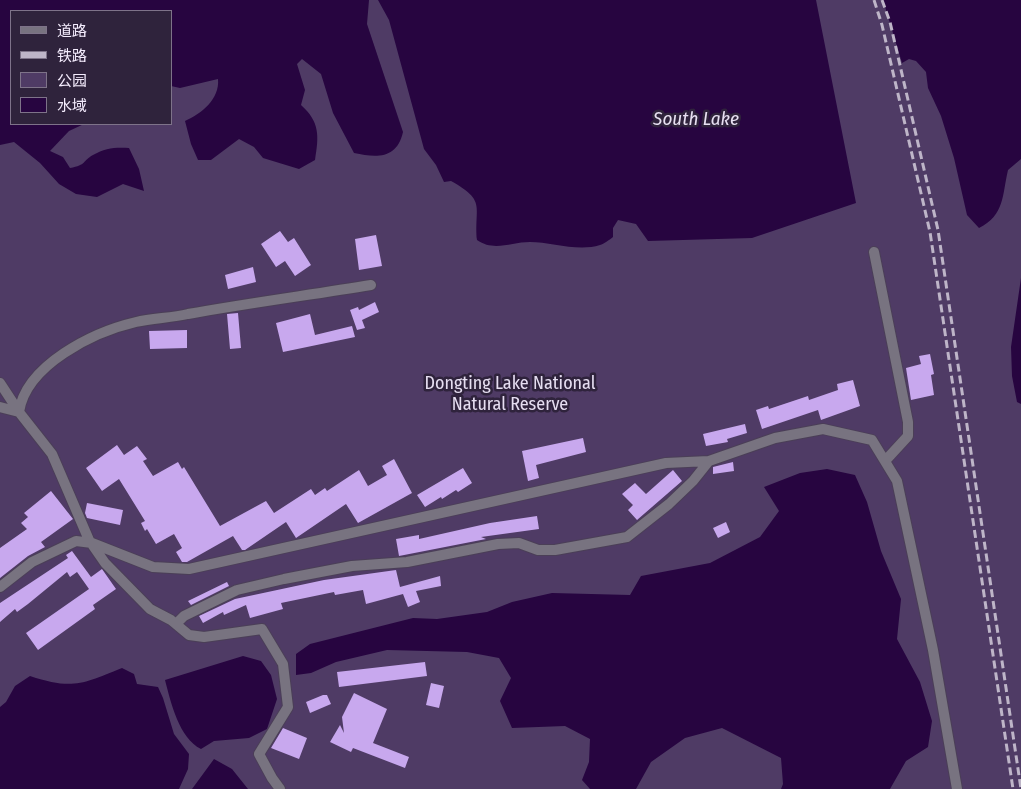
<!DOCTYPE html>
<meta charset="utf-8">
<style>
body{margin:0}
#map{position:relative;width:1021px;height:789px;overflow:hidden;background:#2f233c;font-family:"Fira Sans Condensed","Noto Sans SC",sans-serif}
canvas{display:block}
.legend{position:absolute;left:10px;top:10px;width:162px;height:115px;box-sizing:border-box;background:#2f233c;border:1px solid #7e7389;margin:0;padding:6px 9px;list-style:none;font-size:15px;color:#f4ecfd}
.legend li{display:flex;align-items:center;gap:10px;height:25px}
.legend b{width:25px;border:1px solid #7e7389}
</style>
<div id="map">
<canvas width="1021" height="789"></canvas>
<ul class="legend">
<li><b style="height:6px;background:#787380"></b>道路</li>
<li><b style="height:6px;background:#beb5c8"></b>铁路</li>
<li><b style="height:14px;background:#4f3b65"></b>公园</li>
<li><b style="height:14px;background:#270540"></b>水域</li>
</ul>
</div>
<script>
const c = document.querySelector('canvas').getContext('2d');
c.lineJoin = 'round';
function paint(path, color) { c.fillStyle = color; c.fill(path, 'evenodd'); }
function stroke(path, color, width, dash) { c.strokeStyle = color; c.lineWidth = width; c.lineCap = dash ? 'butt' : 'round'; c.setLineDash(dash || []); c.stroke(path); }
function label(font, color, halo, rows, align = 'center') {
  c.font = font + ' "Fira Sans Condensed",sans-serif'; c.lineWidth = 5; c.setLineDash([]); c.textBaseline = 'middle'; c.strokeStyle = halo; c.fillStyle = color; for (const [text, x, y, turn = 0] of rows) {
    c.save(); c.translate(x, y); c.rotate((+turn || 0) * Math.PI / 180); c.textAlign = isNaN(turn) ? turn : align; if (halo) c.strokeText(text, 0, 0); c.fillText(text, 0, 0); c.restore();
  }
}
paint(new Path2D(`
 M0 0H1021V789H0ZM11 11H171V124H11Z`), '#4f3b65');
paint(new Path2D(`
 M0 0H369L367 24 403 132C397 159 377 158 354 153L333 113 321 74 302 59 297 64 305 90 301 105C320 122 319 136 315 160L299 169 263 158 254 147 239 139 211 160H198L191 144 185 121C201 114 220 99 218 79L180 88 171 86V11H11V124H84L69 131 50 151 63 157 70 168C87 165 82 161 93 155 105 148 116 147 129 148L139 169 144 191 123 184 97 197 76 194 59 184 40 163 14 142 0 145Z
 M378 0H816L856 203 752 238 648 241 636 224 618 220 613 228V237C609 240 604 244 600 245 578 252 551 242 530 242 511 242 494 252 477 240 474 206 487 201 451 181L444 182 436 165 424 149 389 20Z
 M883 0H1021V159L1008 170C1002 195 1005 215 979 228L967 215 954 158 941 116 928 88 926 72 916 61 909 59 902 63Z
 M1021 278V404L1017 402 1012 376 1011 347Z
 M827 469 855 475 867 502 881 551 901 599 897 639 920 682 932 721 928 747 906 761 890 789H781L783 784 781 758 722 728 685 738 651 762 636 789H590L582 780 589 762 590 739 565 726 512 728 500 701 511 678 499 658 467 652 387 650 336 662 311 673 296 675V654L310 644 413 618 437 619 487 612 512 602 552 593 630 595 641 576 710 563 760 537 779 511 764 487 800 473Z
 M243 656 261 661 271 675 277 699 267 729 249 738 214 741 201 749C179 738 171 703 165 680Z
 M122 668 134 674 137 684 158 687 163 698 174 734 189 754 188 769 179 789H0V707L6 702 15 686 30 676C72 690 83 684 122 668Z
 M214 759 232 769 248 789H192Z`), '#270540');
paint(new Path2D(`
 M280 231 288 242 294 238 311 265 295 276 285 261 276 267 261 244Z
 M376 235 382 266 359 270 355 239Z
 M253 267 256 282 228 289 225 275Z
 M375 302 379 312 362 320 365 328 357 330 350 310 358 307 359 310Z
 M238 313 241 348 230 349 227 314Z
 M310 314 315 335 352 326 355 337 283 352 276 323Z
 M187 330V348L150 349 149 331Z
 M930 354 934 374 931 375 934 395 911 400 906 368 921 364 919 356Z
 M853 380 860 406 821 420 818 410 762 429 756 410 768 406 769 409 808 396 809 400 838 390 837 384Z
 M745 424 747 433 727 439 728 442 706 446 703 434Z
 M583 438 586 452 536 465 539 478 528 481 522 451Z
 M117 445 124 455 137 446 147 459 143 461 153 476 178 462 182 469 184 467 220 526 266 501 274 513 311 489 315 495 325 488 327 491 359 470 368 486 387 475 382 466 394 459 412 493 358 523 346 504 296 538 286 522 245 550H242L233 536 187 562H182L176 552 182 548 174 534 156 544 147 529 145 531 141 523 145 521 119 479 102 491 86 468Z
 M733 462 734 471 713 474V467Z
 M463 468 472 483 458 492 456 490 442 499 441 497 425 507 417 495Z
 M673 470 682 481 637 520 628 510 633 505 622 494 635 483 646 494Z
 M51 491 73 519 41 542 45 547 28 556 0 578V548L27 529 21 523 28 517 24 513Z
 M87 503 123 510 120 525 87 518 85 513Z
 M537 516 539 529 481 537 486 539 399 556 396 539 419 535V539L490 523Z
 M726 522 730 532 718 538 713 528Z
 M72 551 91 577 102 569 116 589 93 605 95 609 38 650 26 633 89 589 77 572 70 577 67 572 28 604 17 612 15 609 0 622V603L68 558 66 555Z
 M396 570 400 587 440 576 441 586 416 591 420 602 408 607 403 594 366 604 363 590 335 595 334 592 281 603 283 609 250 618 246 605 224 615 223 612 203 623 199 616 235 599 324 580Z
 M227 582 229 586 191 605 188 601Z
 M425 662 427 676 339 687 337 672Z
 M431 683 444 686 439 708 426 705Z
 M354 693 387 709 373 743 409 757 405 768 353 748 351 752 330 742 340 725 344 733 342 717Z
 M323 695H327L331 704 310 713 306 702Z
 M283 728 307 738 299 759 271 748Z`), '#c8a8ee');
const minor = new Path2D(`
 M874 252 908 422V436L885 461
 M0 383 19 412
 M0 407 19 412
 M0 587 32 562 76 541 92 543 153 567 189 569 666 463 709 461 775 438 823 429 872 440 897 481 933 650 957 789
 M176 624 184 616 237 590 284 579 352 566 407 562 498 544 519 543 538 550H555L627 537 669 504 693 481 709 461
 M280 789 272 778 259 754 288 707 283 664 262 629 204 637 189 635 171 620 150 609 105 563 89 540 52 454 19 412C26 365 93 332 136 322 153 318 171 318 188 314 249 303 310 295 371 285`);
stroke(minor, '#4b3f57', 12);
stroke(minor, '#787380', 10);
stroke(new Path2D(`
 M874 0 882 25 930 232 1013 789
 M882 0 890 22 938 230 1021 789`), '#beb5c8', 3, [8, 4]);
label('18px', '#e6def1', '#2f233c', [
 ["Dongting Lake National",510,384],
 ["Natural Reserve",510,405]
]);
label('italic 19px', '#e8e0f2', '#2f233c', [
 ["South Lake",696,120]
]);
</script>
